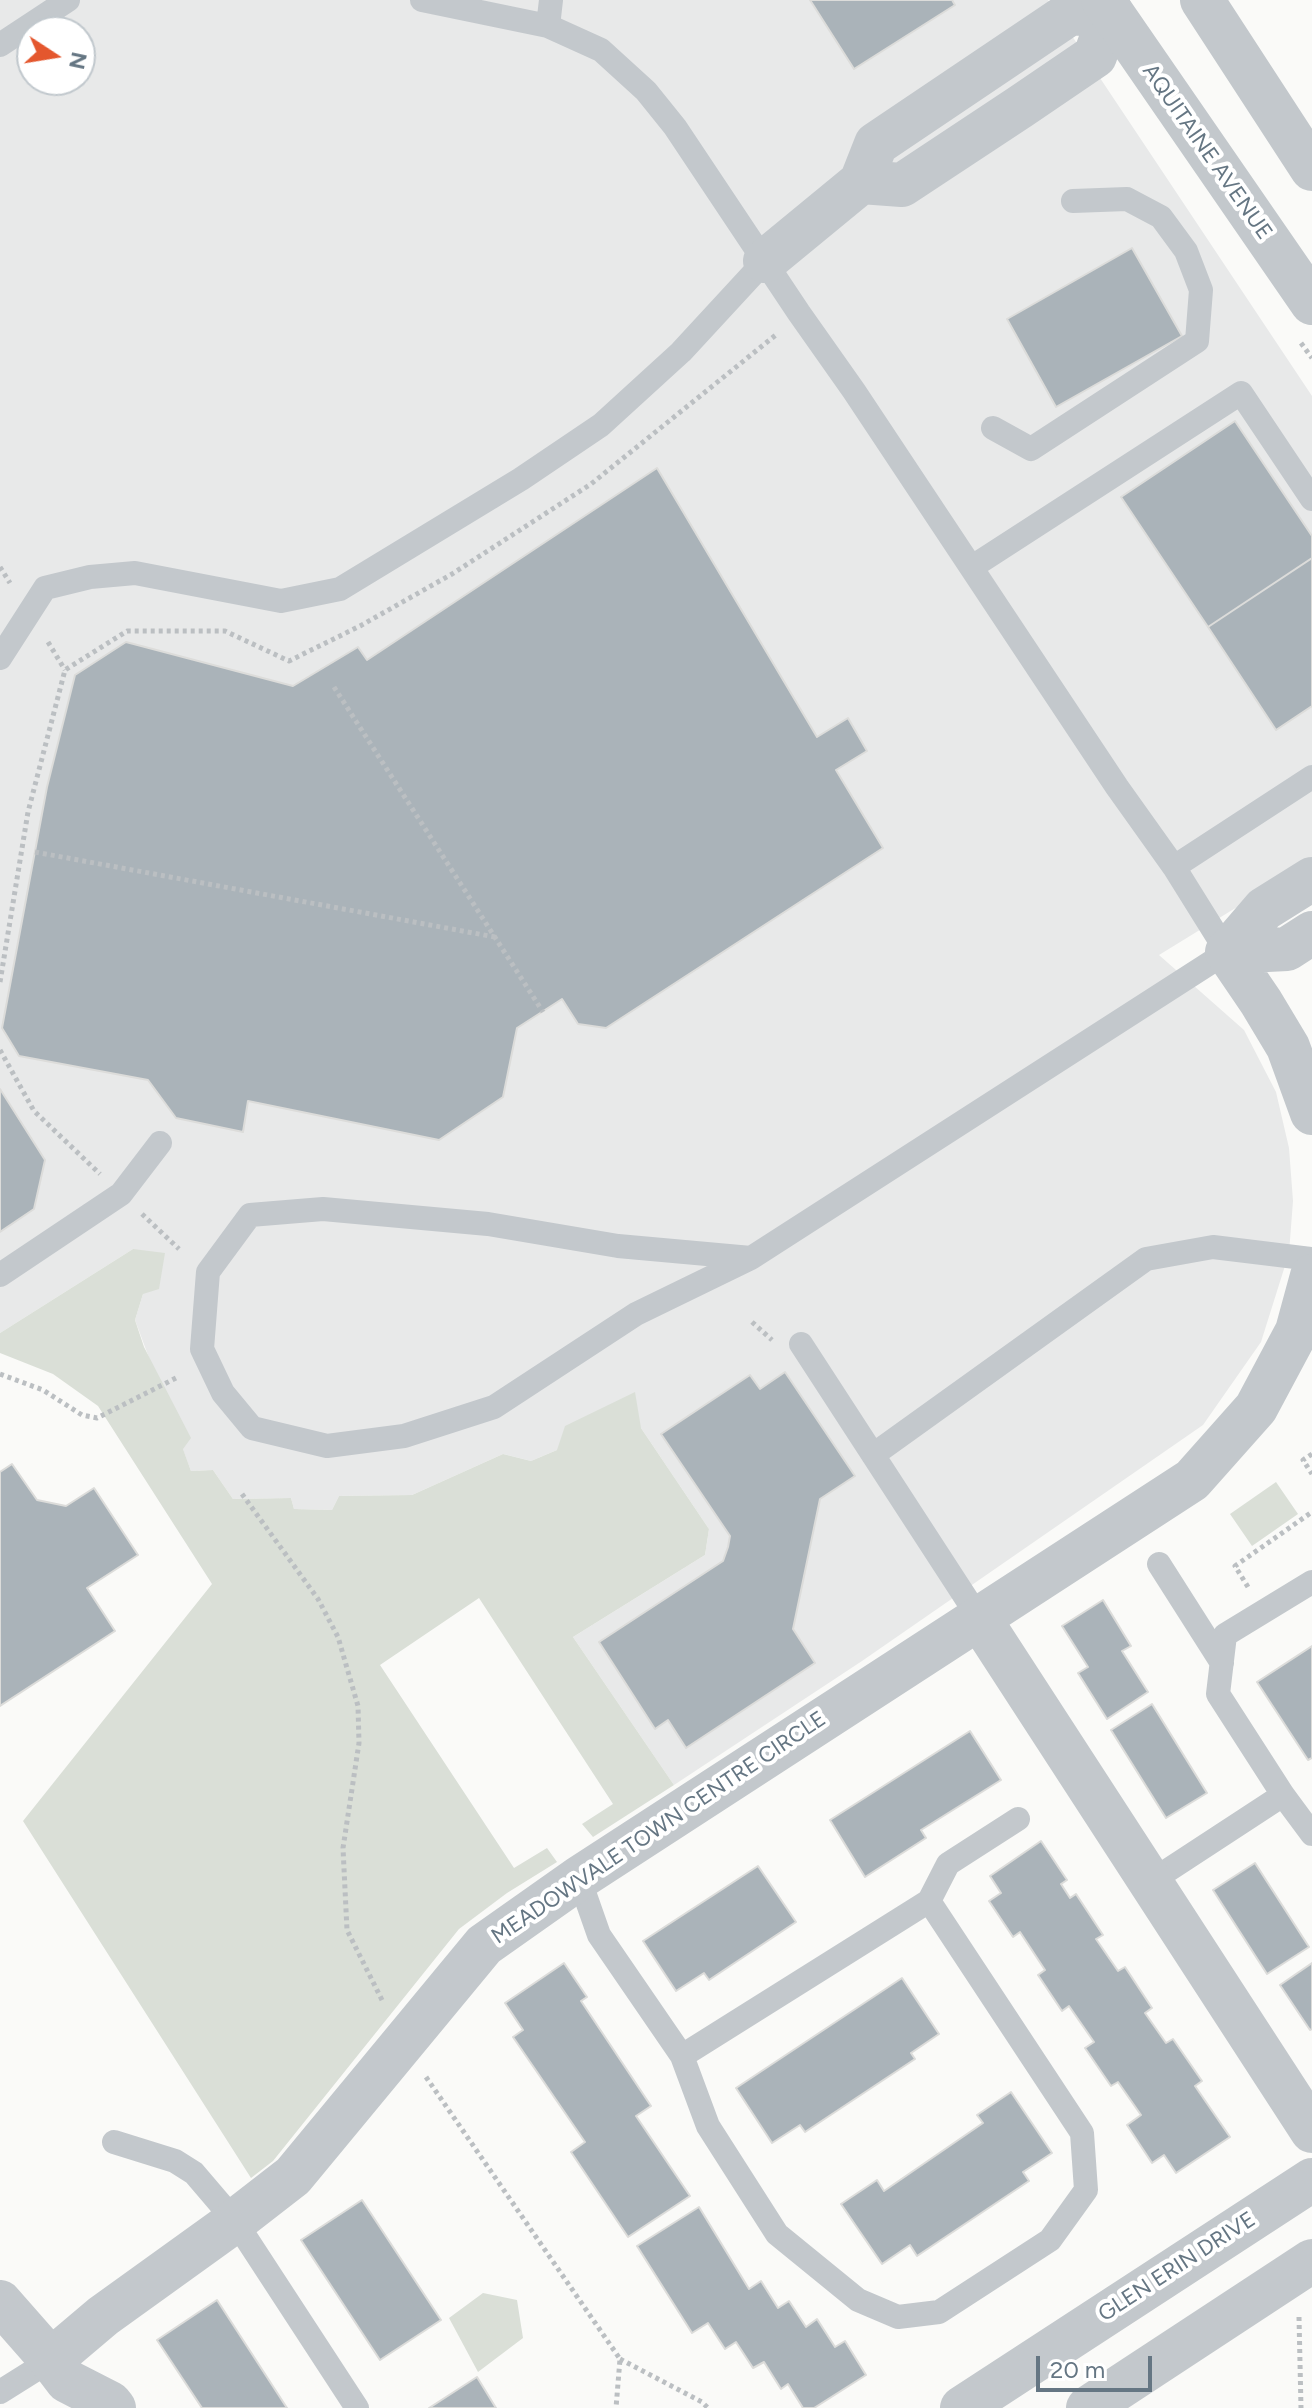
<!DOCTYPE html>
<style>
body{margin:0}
#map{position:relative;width:1312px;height:2408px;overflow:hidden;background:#fafaf8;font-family:Figtree,sans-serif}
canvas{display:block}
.north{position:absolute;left:16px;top:16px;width:80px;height:80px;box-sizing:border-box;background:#fff;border:2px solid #c1c8cd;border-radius:50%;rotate:102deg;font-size:22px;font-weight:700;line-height:32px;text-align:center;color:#657683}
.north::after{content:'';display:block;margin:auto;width:28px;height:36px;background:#e4572e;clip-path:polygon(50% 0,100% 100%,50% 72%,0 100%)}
.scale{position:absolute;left:1036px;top:2356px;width:116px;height:36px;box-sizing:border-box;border:4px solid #657683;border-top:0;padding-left:10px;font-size:24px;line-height:28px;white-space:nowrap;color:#657683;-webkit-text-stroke:6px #fff;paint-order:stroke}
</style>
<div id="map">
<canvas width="1312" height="2408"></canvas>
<div class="north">N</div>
<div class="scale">20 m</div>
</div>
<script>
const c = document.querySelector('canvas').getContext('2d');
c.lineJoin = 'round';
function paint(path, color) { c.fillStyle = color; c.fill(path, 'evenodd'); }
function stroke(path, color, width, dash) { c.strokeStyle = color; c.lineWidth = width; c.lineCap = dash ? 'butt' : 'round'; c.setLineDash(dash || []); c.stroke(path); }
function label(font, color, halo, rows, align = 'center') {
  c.font = font + ' Figtree,sans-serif'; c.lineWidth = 8; c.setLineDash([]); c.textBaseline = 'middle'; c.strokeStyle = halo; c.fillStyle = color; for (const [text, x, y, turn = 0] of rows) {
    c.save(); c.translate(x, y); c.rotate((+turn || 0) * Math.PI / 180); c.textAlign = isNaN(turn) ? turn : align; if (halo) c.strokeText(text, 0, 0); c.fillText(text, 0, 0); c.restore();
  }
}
paint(new Path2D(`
 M0 0H1048L1312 396V861L1159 955 1244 1030 1276 1092 1289 1148 1293 1201 1289 1253 1261 1342 1203 1425 862 1661 674 1785 573 1637 705 1555 709 1529 641 1428 557 1450 531 1461 503 1454 412 1495 339 1496 332 1510 294 1509 291 1498 233 1499 213 1470 191 1471 135 1320 143 1294 133 1249 0 1333ZM32 32H80V80H32Z`), '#e8e9e9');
paint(new Path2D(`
 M133 1249 165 1253 159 1289 143 1294 135 1320 144 1347 191 1438 183 1449 191 1471 213 1470 233 1499 291 1498 294 1509 332 1510 339 1496 412 1495 503 1454 531 1461 557 1450 565 1426 635 1392 641 1428 709 1529 705 1555 573 1637 674 1785 593 1837 582 1824 613 1804 479 1598 380 1665 514 1868 547 1848 557 1862 507 1893 459 1929 273 2161 251 2178 23 1821 212 1584 98 1406 53 1374 0 1353V1333Z
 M1276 1482 1298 1514 1252 1546 1230 1514Z
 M483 2293 517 2300 523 2338 478 2372 449 2318Z`), '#dadfd7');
const building = new Path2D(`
 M810 0H952L955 5 854 69Z
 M1132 248 1182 336 1056 407 1007 319Z
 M1235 421 1312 536V558L1208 627 1121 497Z
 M657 468 817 737 848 718 867 751 836 770 883 848 606 1028 578 1024 562 999 517 1028 503 1097 439 1140 248 1101 243 1132 176 1118 148 1080 19 1056 2 1028 47 787 75 675 126 642 293 686 358 647 367 660Z
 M1312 558V706L1276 730 1208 627Z
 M0 1089 45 1160 34 1209 0 1232Z
 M785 1372 855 1476 820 1499 793 1629 815 1663 686 1748 668 1720 655 1729 599 1642 723 1561 728 1547 730 1536 661 1434 750 1375 760 1389Z
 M12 1464 37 1500 66 1506 94 1488 138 1555 87 1588 115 1631 0 1706V1472Z
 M1103 1600 1131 1646 1122 1651 1148 1692 1107 1719 1078 1673 1088 1667 1062 1626Z
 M1312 1646V1758L1308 1760 1257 1682Z
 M1152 1704 1207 1793 1166 1818 1111 1730Z
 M970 1731 1001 1780 921 1830 926 1838 865 1877 830 1820Z
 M1041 1841 1067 1880 1061 1884 1070 1898 1076 1894 1103 1935 1096 1939 1118 1971 1125 1967 1152 2008 1145 2013 1166 2043 1173 2039 1202 2081 1195 2086 1230 2137 1176 2173 1164 2155 1152 2163 1127 2125 1141 2115 1118 2082 1111 2086 1085 2048 1094 2042 1069 2006 1062 2011 1038 1975 1045 1970 1020 1932 1013 1937 989 1901 1001 1893 990 1876Z
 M1255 1863 1309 1947 1267 1974 1213 1890Z
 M758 1866 796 1922 709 1980 704 1973 676 1991 643 1941Z
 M564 1963 587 1997 581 2001 651 2106 636 2116 690 2196 628 2237 571 2152 585 2142 513 2037 523 2030 505 2003Z
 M1312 1963V2029L1310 2030 1280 1985Z
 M902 1978 939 2034 911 2053 915 2059 805 2132 800 2125 772 2143 736 2088Z
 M1011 2092 1052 2153 1023 2172 1029 2181 917 2256 910 2245 882 2264 841 2204 877 2180 884 2191 983 2123 977 2115Z
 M362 2200 441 2320 380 2360 301 2240Z
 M699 2207 749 2289 761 2281 778 2308 789 2301 806 2327 817 2319 835 2347 845 2341 866 2375 814 2408H803L788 2384 781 2389 764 2362 753 2368 736 2342 725 2349 708 2323 692 2333 637 2246Z
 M217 2300 287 2408H202L157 2340Z
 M477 2377 496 2408H429Z`);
paint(building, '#aab3b9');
stroke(building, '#dcdcda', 2);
stroke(new Path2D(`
 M1301 343 1312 358
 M0 567 10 583
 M48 642 65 670
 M334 687 543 1012
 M35 852 495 937
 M0 982 28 812 65 670 127 631H225L289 661 360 626 452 574 591 484 777 334
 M0 1050 34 1111 100 1174
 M142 1214 179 1249
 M752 1322 772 1340
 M0 1374 43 1390 82 1415 97 1418 176 1378
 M1312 1454 1303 1460 1312 1474
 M242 1494 318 1599 338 1637 358 1706 359 1743 343 1848 347 1930 383 2002
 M1248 1587 1235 1566 1312 1512
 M426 2077 620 2359 616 2408
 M1299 2317 1301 2408
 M620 2359 702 2402 708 2408`), '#bbbfc2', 5, [4, 4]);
stroke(new Path2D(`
 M422 0 548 26 601 50 646 91 675 127 799 313 854 391 1117 787 1174 867 1227 952 751 1258 636 1314 494 1407 404 1436 327 1446 252 1428 223 1393 202 1349 208 1272 250 1215 323 1209 488 1224 618 1246 751 1258
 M548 26 551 0
 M0 45 68 0
 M993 428 1031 449 1197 341 1201 290 1186 251 1161 217 1127 199 1073 201
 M972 567 1241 393 1312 499
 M0 658 45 588 90 577 135 573 281 601 340 589 521 479 601 425 681 352 765 261
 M1174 867 1312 777
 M0 1275 121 1194 160 1143
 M801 1344 979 1618
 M873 1455 1146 1259 1213 1247 1312 1259
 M1159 1564 1222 1663
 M1312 1582 1225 1635 1218 1694 1283 1795 1312 1834
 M579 1878 599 1935 682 2056 708 2126 777 2234 858 2300 898 2317 939 2312 1050 2240 1086 2190 1082 2133 929 1901 682 2056
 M1150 1882 1283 1795
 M929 1901 948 1864 1018 1819
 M114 2142 175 2161 194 2173 235 2221 357 2408
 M0 2392 51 2360`), '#c3c8cc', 24);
stroke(new Path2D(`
 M765 261 861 182 876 144 1069 14 1111 12 1095 56 1020 107 902 185 861 182
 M1227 952 1261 1002 1288 1047 1312 1113
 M1227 952 1264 909 1312 879
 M1227 952 1287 949 1312 933
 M979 1618 1312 2131
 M0 2302 51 2360 67 2381 110 2403 114 2408
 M51 2360 103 2316 235 2221 293 2176 484 1945 579 1878 1192 1480 1256 1408 1297 1331 1312 1276`), '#c3c8cc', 44);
stroke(new Path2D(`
 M1103 0 1312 303
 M1202 0 1312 169
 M962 2408 1312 2180
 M1088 2408 1312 2261`), '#c3c8cc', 44);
label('22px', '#657683', '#fff', [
 ["AQUITAINE AVENUE",1207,152,55],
 ["MEADOWVALE TOWN CENTRE CIRCLE",659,1828,-34],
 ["GLEN ERIN DRIVE",1177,2267,-33]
]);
</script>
